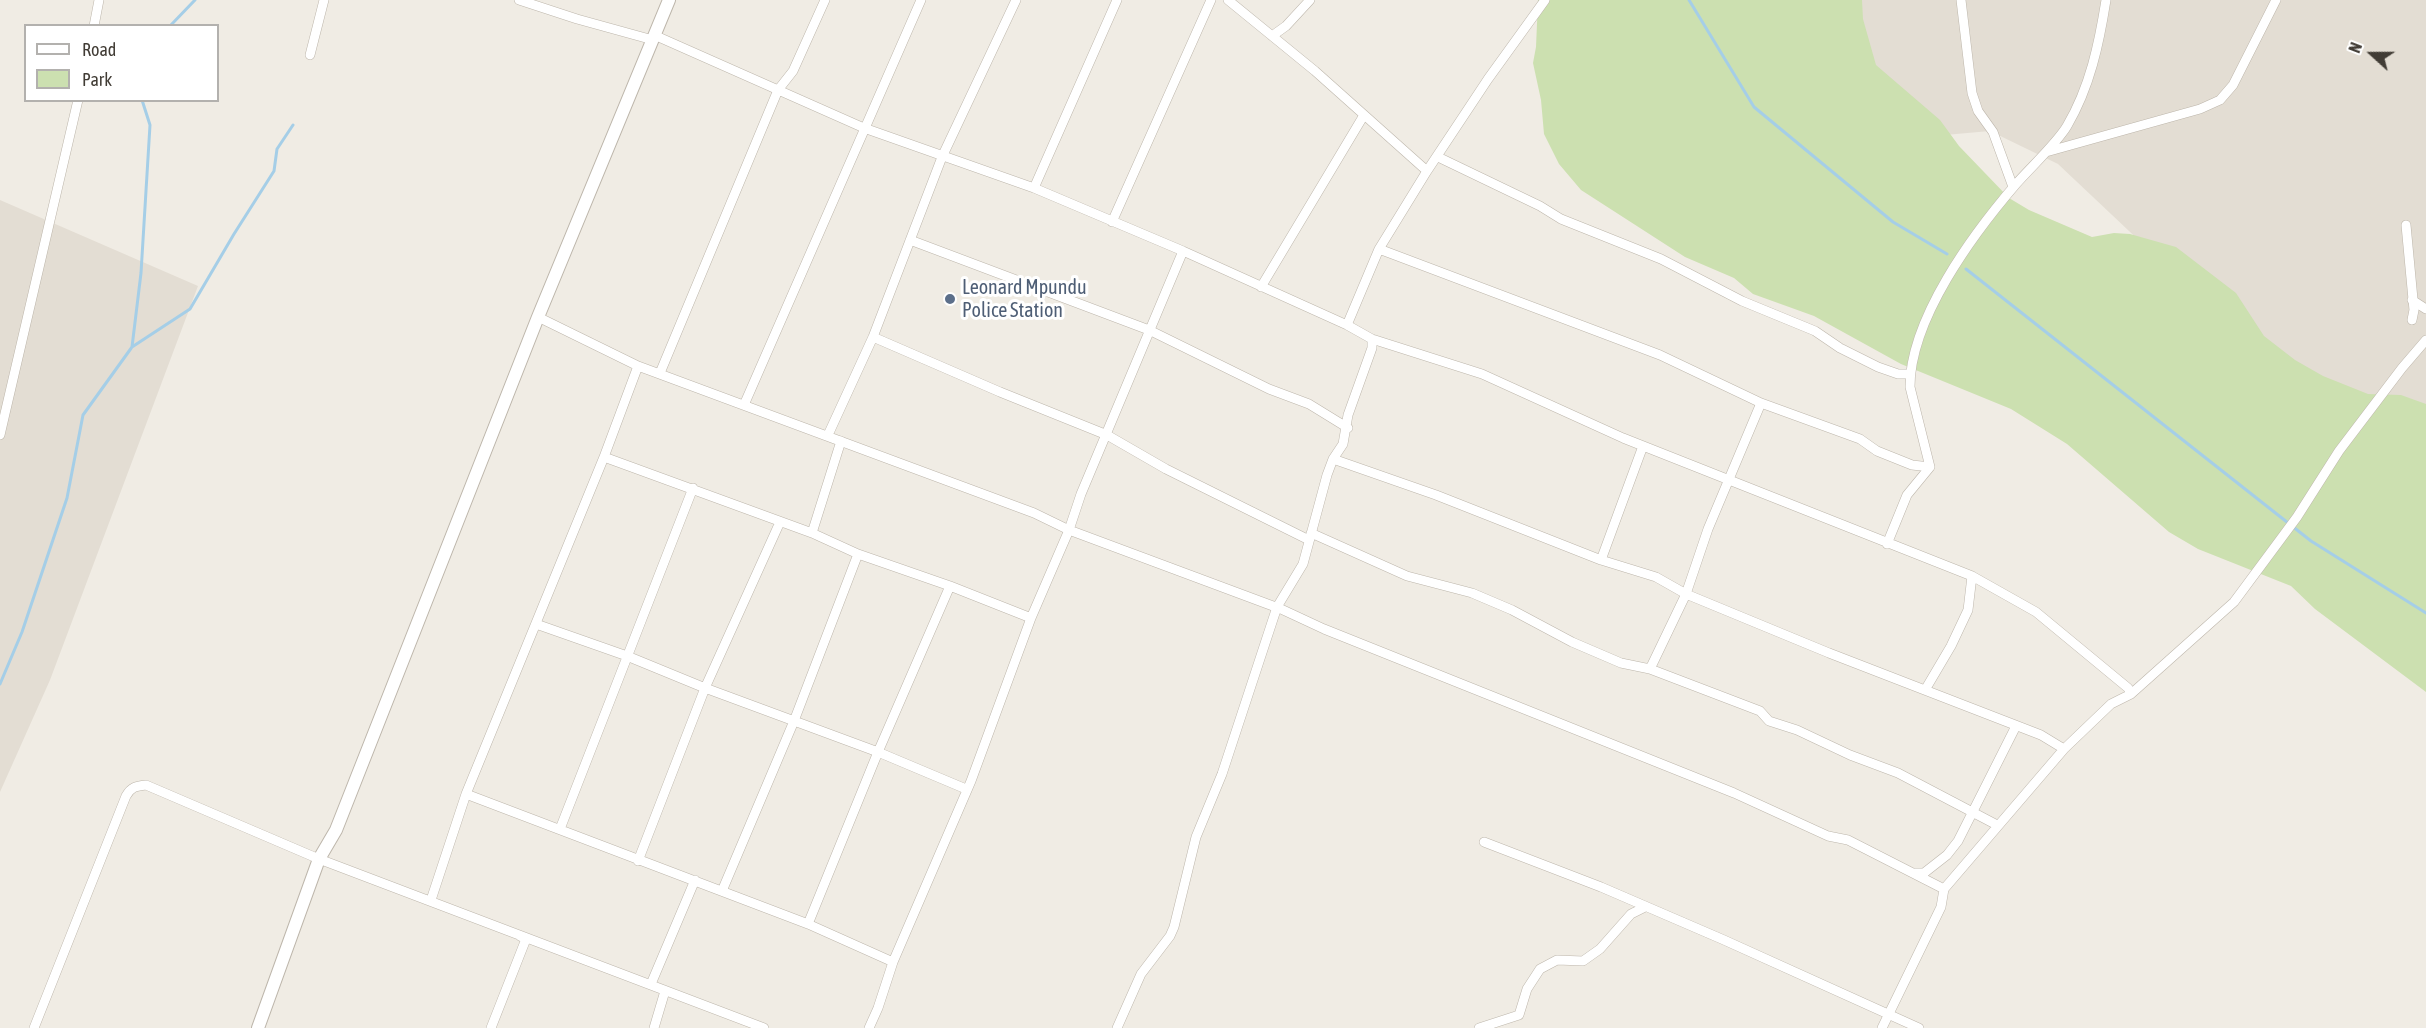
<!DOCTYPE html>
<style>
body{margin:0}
#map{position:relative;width:2426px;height:1028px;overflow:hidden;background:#f0ece4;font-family:"Asap Condensed",sans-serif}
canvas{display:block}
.legend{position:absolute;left:24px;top:24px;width:195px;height:78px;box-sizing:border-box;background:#fff;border:2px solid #b3b1ae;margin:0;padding:8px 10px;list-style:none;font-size:18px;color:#413c35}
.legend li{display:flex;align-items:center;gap:12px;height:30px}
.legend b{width:30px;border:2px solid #b3b1ae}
.north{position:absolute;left:2342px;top:24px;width:60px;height:60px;-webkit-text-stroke:4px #fff;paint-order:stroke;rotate:291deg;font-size:16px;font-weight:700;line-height:24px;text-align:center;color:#413c35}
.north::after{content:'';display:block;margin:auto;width:21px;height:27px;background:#413c35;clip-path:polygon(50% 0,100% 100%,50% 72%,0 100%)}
</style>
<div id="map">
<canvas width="2426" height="1028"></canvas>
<ul class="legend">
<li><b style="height:8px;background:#fff"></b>Road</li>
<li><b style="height:16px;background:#cce0b0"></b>Park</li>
</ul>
<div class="north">N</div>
</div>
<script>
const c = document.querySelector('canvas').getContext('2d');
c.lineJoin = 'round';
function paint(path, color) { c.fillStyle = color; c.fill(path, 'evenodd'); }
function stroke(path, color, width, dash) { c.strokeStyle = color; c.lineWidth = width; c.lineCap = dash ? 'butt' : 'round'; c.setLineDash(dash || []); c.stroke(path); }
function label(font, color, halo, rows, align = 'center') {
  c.font = font + ' "Asap Condensed",sans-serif'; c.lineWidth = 6; c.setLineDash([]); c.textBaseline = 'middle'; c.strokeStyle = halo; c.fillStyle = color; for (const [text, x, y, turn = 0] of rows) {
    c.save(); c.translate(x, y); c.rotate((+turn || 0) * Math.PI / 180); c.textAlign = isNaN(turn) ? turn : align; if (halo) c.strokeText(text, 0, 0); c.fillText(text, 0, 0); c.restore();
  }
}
paint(new Path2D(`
 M1802 0H2426V476L2200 298 2058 164 1990 131 1911 138Z
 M0 200 198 286 50 680 0 792Z`), '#e3ddd3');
paint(new Path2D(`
 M1538 0H1862L1863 19 1876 65 1940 120 1959 146 2009 198 2029 210 2092 237 2114 233 2130 234 2176 247 2236 293 2264 336 2295 360 2323 376 2368 394 2401 395 2426 404V692L2315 609 2291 586 2198 549 2169 532 2067 444 2011 409 1901 364 1814 316 1753 294 1734 278 1685 257 1581 190 1559 164 1544 134 1541 100 1533 63 1536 47Z`), '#cce0b0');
stroke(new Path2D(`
 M1689 0 1754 107 1893 222 1947 254
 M170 26 195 0
 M1966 269 2311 541 2426 613
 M132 347 141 273 150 125 142 100
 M0 684 22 632 67 498 83 415 132 347 190 309 234 234 274 171 277 149 293 125`), '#a5cee7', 3);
const minor = new Path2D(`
 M519 0 577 19 653 40
 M1228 0 1315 71 1427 171
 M1961 0 1972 93 1978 111 1993 132 2013 187
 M94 26 99 0
 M654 35 864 128 1034 188 1183 251 1347 325 1372 339V348L1348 415 1343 444 1333 459 1327 475 1303 564 1277 607 1222 774 1196 837 1174 927 1170 936 1141 974 1117 1028
 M1272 36 1286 26 1310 0
 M310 55 324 0
 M2046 152 2200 109 2220 100 2233 85 2276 0
 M1438 157 1540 206 1561 219 1661 259 1742 301 1815 331 1840 348 1878 367 1898 374H1909
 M1034 188 1117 0
 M1112 222 1211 0
 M2406 225 2414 310 2412 320
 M910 240 1149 330 1269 389 1309 404 1348 428
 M1261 287 1364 115
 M2412 300 2426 309
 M538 317 638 366 1034 513 1069 530 1281 609 1324 629 1734 793 1828 836 1848 840 1944 889
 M1347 325 1379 249 1427 171 1488 79 1545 0
 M873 337 1000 392 1107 435 1166 469 1309 540
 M1372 339 1482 374 1623 438 1972 576 2036 612 2128 688 2131 694
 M660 373 778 90 793 71 825 0
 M1761 403 1860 439 1877 451 1912 465 1930 467
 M744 405 921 0
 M0 435 78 100
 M828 435 873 337 942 157 1016 0
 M604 457 812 533 858 554 950 586 1031 618
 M1333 459 1436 495 1601 560 1656 577 1686 594 1829 653 2041 735 2064 749
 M812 533 841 441
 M1311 533 1407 576 1472 593 1512 610 1572 642 1621 663 1650 669 1686 594 1708 529 1761 403 1660 355 1379 249
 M1887 544 1907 495 1930 467 1910 387C1910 319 1973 234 2016 184 2030 168 2057 143 2067 126 2090 87 2099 44 2106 0
 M1601 560 1643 446
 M536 624 627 656 705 688 878 752 966 789
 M1650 669 1760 711 1769 721 1797 730 1850 755 1898 773 1997 825
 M1925 690 1951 646 1968 610 1972 576
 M466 794 808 924 893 962
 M560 829 693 488
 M1484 842 1601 887 1724 940 1919 1028
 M638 861 705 688 780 522
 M1915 873H1924L1947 855 1958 841 2016 726
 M722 891 794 721 858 554
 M431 900 466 794 604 457 638 366
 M808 924 878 752 950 586
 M651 984 695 880
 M34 1028 126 796C131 787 136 786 146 785L319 859 764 1028
 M491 1028 526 939 520 936
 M654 1028 665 991
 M869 1028 878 1008 893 962 971 781 1031 618 1069 530 1081 494 1183 251
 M1479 1028 1519 1015 1527 989 1540 969 1557 960 1583 961 1600 949 1631 914 1645 907
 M1882 1028 1941 907 1944 889 2064 749 2111 704 2131 694 2234 602 2297 517 2339 451 2402 368 2426 340`);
const tertiary = new Path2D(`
 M258 1028 319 859 336 830 538 317 669 0`);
stroke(minor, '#bdb6ab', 10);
stroke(tertiary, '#bdb6ab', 14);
stroke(minor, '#fff', 9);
stroke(tertiary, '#fff', 12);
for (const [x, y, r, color] of [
 [950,299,6,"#5c6f8a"]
]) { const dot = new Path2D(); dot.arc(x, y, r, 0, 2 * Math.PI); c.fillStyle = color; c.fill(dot); stroke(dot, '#fff', 2); }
label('20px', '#4e5e75', '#fff', [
 ["Leonard Mpundu",962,288],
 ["Police Station",962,311]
], 'left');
</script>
